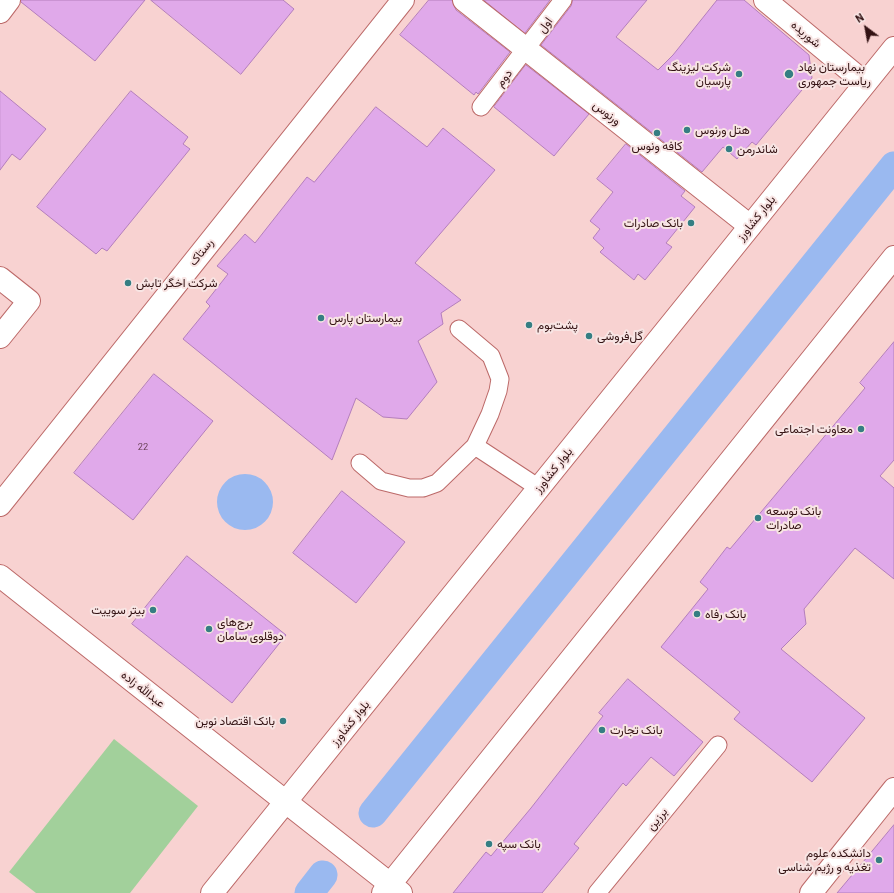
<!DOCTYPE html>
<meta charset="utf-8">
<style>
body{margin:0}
#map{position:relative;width:894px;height:893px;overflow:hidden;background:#f8d2d1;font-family:Barlow,sans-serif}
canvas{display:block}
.north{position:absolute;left:846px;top:8px;width:40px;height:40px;-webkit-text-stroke:3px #f8e5e4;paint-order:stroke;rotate:328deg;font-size:11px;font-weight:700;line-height:16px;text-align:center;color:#331213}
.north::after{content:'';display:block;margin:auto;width:14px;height:18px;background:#331213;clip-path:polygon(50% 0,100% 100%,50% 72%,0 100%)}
</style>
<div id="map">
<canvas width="894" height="893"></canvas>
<div class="north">N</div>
</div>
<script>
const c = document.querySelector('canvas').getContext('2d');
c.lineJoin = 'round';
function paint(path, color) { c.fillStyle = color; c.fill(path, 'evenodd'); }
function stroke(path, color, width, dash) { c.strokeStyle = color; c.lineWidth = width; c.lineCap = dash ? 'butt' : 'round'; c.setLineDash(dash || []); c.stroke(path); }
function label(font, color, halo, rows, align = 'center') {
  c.font = font + ' Barlow,Vazirmatn,sans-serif'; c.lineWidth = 4; c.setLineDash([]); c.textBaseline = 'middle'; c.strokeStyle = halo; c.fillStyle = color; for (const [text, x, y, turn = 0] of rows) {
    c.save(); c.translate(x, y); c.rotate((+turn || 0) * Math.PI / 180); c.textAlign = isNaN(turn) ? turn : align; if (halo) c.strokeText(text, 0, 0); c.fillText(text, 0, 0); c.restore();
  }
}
paint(new Path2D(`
 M114 739 198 806 130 893H36L9 872Z`), '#a2d09b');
paint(new Path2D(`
 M217 502a28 28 0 1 1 56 0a28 28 0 1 1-56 0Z`), '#9ab9f0');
stroke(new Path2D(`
 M373 813 894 166
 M309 893 323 875`), '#9ab9f0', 29);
const building = new Path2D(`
 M21 0H145L95 61 21 2Z
 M151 0H283L294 9 241 74Z
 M429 0H452L456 10 510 52 478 94 476 92 474 95 400 35Z
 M484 0H550L525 33Z
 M573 0H647L616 37 658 70 673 55 717 0H744L809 55 812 78 756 145 752 142 737 159 723 147 702 172 541 45 571 6Z
 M526 65 589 114 554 156 494 107Z
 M0 91 46 129 20 160 12 154 0 170Z
 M131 91 188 137 183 144 190 149 107 251 102 248 96 254 37 207Z
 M376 107 427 147 443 128 495 170 415 263 461 300 441 313 443 324 418 341 437 382 407 419 383 417 356 398 332 460 183 339 210 306 206 302 228 274 217 266 245 234 255 243 307 177 314 182Z
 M626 144 685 191 681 196 695 207 666 243 672 247 645 280 638 274 634 280 600 252 604 248 593 238 600 229 590 221 613 192 597 179Z
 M894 342V460L880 476 894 488V579L855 548 804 609 806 624 781 649 865 718 812 782 734 719 740 712 661 647 708 589 700 582 727 547 730 549 865 388 860 383Z
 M154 374 213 421 133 520 74 473Z
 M342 491 405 542 356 603 293 553Z
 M187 556 286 635 232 703 132 624Z
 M628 679 703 742 674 776 651 757 626 786 623 783 574 844 579 848 542 893H453L486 852 491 856 531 808 603 716 599 713Z
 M894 825V893H837L863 862Z`);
paint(building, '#e0a9ea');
stroke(building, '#b37ebc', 1);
const lane = new Path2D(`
 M481 107 563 0
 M475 446 539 488
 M360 463 381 481 409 488H423L437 483 475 446 490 414 498 391 500 379 491 356 459 329
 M597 893 718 745`);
const street = new Path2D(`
 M464 0 750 226
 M765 0 865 83
 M0 12 9 0
 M0 278 29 301 0 337
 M0 505 403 0
 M0 576 286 802
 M811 893 894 789`);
const secondary = new Path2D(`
 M390 884 401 893`);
const primary = new Path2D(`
 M286 802 390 884
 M212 893 894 48
 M383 893 894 257`);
stroke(lane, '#bc6968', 19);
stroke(street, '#bc6968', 24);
stroke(secondary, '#bc6968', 24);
stroke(primary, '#bc6968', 24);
stroke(lane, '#fff', 17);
stroke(street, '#fff', 22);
stroke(secondary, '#fff', 22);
stroke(primary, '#fff', 22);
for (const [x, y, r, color] of [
 [739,74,4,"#357e83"],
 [789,74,5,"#357e83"],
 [687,130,4,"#357e83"],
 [657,133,4,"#357e83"],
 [729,149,4,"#357e83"],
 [691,223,4,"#357e83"],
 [128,283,4,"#357e83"],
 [321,318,4,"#357e83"],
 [529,325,4,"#357e83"],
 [589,336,4,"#357e83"],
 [861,429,4,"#357e83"],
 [758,518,4,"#357e83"],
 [153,610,4,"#357e83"],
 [697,614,4,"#357e83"],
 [209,629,4,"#357e83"],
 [283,721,4,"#357e83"],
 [602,730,4,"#357e83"],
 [489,844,4,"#357e83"],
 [879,860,4,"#357e83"]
]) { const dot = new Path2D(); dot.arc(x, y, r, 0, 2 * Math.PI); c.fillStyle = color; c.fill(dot); stroke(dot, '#f8e5e4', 1.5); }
label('10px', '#5e3849', null, [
 ["22",143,447]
]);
label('12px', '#331213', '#f8e5e4', [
 ["اول",545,25,-54],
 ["شوریده",806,34,40],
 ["دوم",504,78,-52],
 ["ورنوس",607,113,38],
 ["بلوار کشاورز",756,218,-51],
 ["رستاک",201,252,-51],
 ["بلوار کشاورز",553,470,-51],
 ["عبدالله زاده",143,689,38],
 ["بلوار کشاورز",350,723,-51],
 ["برزین",657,819,-51]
]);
label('12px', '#331213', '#f8e5e4', [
 ["شرکت لیزینگ",731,67,"right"],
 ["پارسیان",731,81,"right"],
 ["بیمارستان نهاد",798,67],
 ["ریاست جمهوری",798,81],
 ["هتل ورنوس",695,130],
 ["کافه ونوس",657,146,"center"],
 ["شاندرمن",737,149],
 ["بانک صادرات",683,223,"right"],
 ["شرکت اخگر تابش",136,283],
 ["بیمارستان پارس",329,318],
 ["پشت‌بوم",537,325],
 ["گل‌فروشی",597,336],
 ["معاونت اجتماعی",853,429,"right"],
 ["بانک توسعه",766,511],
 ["صادرات",766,525],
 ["بیتر سوییت",145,610,"right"],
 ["بانک رفاه",705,614],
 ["برج‌های",217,622],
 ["دوقلوی سامان",217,636],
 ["بانک اقتصاد نوین",275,721,"right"],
 ["بانک تجارت",610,730],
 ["بانک سپه",497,844],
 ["دانشکده علوم",871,853,"right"],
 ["تغذیه و رژیم شناسی",871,867,"right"]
], 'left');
</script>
